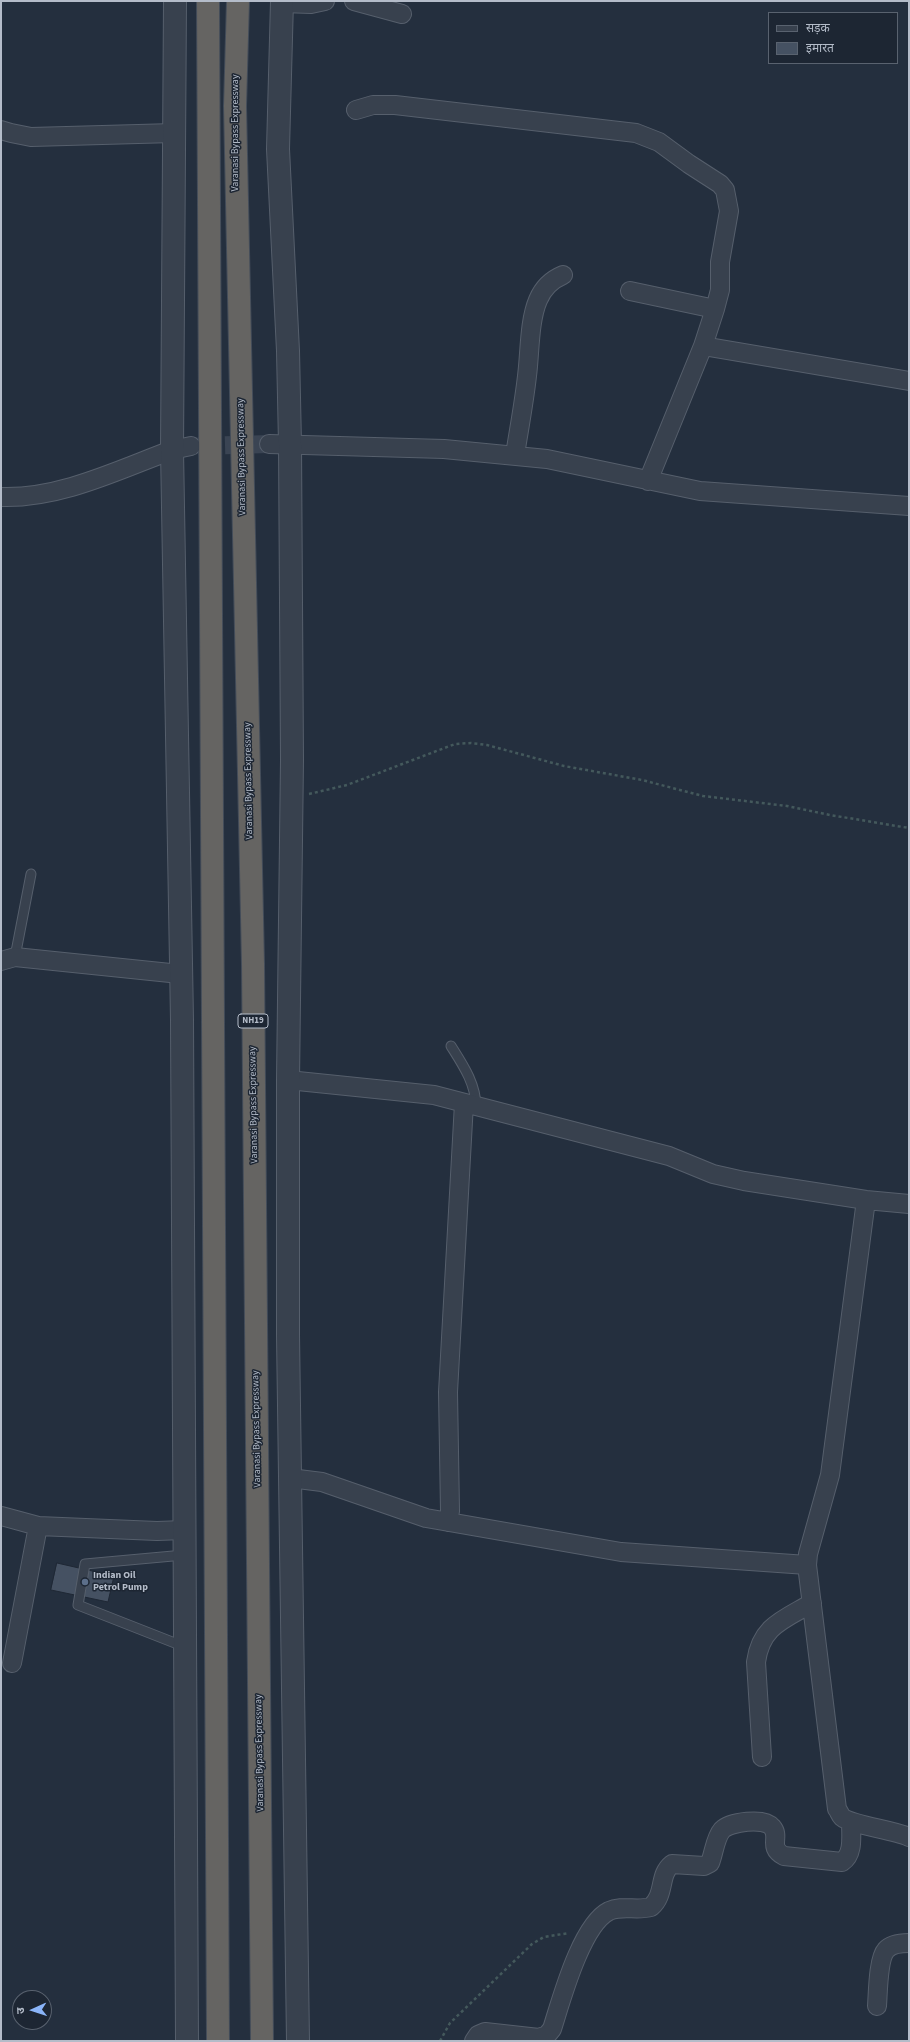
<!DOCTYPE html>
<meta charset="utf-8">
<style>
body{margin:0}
#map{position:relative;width:910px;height:2042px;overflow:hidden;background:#242f3e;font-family:"Source Sans 3","Noto Sans Devanagari",sans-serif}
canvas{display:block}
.frame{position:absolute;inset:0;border:2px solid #b4bcc9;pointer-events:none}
.legend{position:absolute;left:768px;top:12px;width:130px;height:52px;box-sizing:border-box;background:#1d2633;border:1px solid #59626f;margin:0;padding:5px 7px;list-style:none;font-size:12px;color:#b4bcc9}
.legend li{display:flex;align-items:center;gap:8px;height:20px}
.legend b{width:20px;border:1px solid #59626f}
.north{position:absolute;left:12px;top:1990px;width:40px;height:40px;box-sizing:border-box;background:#1d2633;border:1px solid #59626f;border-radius:50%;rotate:267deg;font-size:11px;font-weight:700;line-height:16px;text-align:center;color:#b4bcc9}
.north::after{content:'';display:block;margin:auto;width:14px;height:18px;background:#8ab4f8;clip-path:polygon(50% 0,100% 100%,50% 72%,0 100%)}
</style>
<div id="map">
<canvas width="910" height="2042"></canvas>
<div class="frame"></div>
<ul class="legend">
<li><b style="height:5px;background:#38414e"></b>सड़क</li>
<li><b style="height:11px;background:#455162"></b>इमारत</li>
</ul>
<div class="north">उ</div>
</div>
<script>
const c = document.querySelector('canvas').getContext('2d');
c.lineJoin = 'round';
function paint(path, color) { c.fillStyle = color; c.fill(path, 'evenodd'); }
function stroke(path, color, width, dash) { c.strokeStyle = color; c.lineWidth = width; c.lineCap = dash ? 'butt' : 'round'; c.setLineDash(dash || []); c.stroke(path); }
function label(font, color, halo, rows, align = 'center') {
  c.font = font + ' "Source Sans 3",sans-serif'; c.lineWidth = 3; c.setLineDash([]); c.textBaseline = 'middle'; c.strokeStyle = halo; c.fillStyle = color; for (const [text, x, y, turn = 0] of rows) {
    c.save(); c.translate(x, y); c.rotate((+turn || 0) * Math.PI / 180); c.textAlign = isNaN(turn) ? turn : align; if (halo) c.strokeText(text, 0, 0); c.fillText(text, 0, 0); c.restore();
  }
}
const building = new Path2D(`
 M57 1563 114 1576 108 1602 51 1590Z`);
paint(building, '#455162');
stroke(building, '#1f2835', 1);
stroke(new Path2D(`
 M198 446 269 444`), '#3a4453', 18, [18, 9]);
const service = new Path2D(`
 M15 957 31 874
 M451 1046C463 1065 476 1084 476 1107
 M184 1555 85 1564 78 1605 185 1647`);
const minor = new Path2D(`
 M354 1 402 14
 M282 3 311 4 325 1
 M356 110 373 105H395L636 133 659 142 689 164 720 184 725 190 729 211 720 262V290L715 309 703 346
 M1 130 11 133 31 137 174 133
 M630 291 715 309
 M269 444 444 449 547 459 700 491 909 506
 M515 455C519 429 524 403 527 376 530 353 529 321 538 300 543 288 551 280 563 275
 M648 481 703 346 909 381
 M1 497C60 499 118 470 172 450L191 446
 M1 961 15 957 180 974
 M288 1080 434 1095 669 1156 713 1174 744 1181 866 1200 909 1204
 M866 1200 830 1475 808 1554 807 1565 837 1809C839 1811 840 1815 842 1817 851 1825 894 1830 909 1837
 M290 1478 322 1482 426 1518 621 1552 807 1565
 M1 1516 38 1526 157 1531 184 1530
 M448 1522 450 1511 448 1392 464 1103
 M12 1663 38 1526
 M762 1757 756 1662C761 1626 783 1620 812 1603
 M877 2006C878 1993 878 1959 886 1950 891 1944 901 1943 909 1943
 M474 2041 478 2035 485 2032 539 2038 547 2035 552 2029C561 2001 581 1925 609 1911 622 1905 637 1911 651 1907 666 1894 658 1875 672 1864L704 1866 710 1863C714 1853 715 1838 722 1830 730 1822 764 1817 772 1827 781 1837 767 1847 784 1856L842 1862C854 1854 851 1836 851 1822`);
const tertiary = new Path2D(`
 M175 1 172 450 182 1020 187 2041
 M282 1 278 149 288 351 290 444 292 760 288 1080V1335L298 2041`);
const trunk = new Path2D(`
 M208 1 218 2041
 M238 1 235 106 253 964 262 2041`);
stroke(service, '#565f6c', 11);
stroke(minor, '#565f6c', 20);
stroke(tertiary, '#565f6c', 24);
stroke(trunk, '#434c59', 24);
stroke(new Path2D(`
 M309 794 347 785 455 744 471 743 487 745 564 766 642 780 703 796 787 806 830 815 909 828
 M440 2041 450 2023 532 1944 544 1937 569 1933`), '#44595c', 2.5, [3, 3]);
stroke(service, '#38414e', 9);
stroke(minor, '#38414e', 18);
stroke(tertiary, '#38414e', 22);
stroke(trunk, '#656462', 22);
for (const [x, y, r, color] of [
 [85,1582,4,"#5c6f8a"]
]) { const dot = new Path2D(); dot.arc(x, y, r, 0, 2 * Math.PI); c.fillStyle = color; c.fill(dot); stroke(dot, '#1d2633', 1.5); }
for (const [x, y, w] of [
 [253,1021,30]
]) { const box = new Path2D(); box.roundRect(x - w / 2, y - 7, w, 14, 3); c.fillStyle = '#1d2633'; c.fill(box); stroke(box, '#b4bcc9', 1); }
label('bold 9px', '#b4bcc9', null, [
 ["NH19",253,1021]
]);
label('10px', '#b4bcc9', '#1d2633', [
 ["Varanasi Bypass Expressway",236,133,-90],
 ["Varanasi Bypass Expressway",242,457,-91],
 ["Varanasi Bypass Expressway",249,781,-91],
 ["Varanasi Bypass Expressway",254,1105,-91],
 ["Varanasi Bypass Expressway",257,1429,-91],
 ["Varanasi Bypass Expressway",260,1753,-91]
]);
label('bold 10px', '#b4bcc9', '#1d2633', [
 ["Indian Oil",93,1576],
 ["Petrol Pump",93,1588]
], 'left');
</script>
